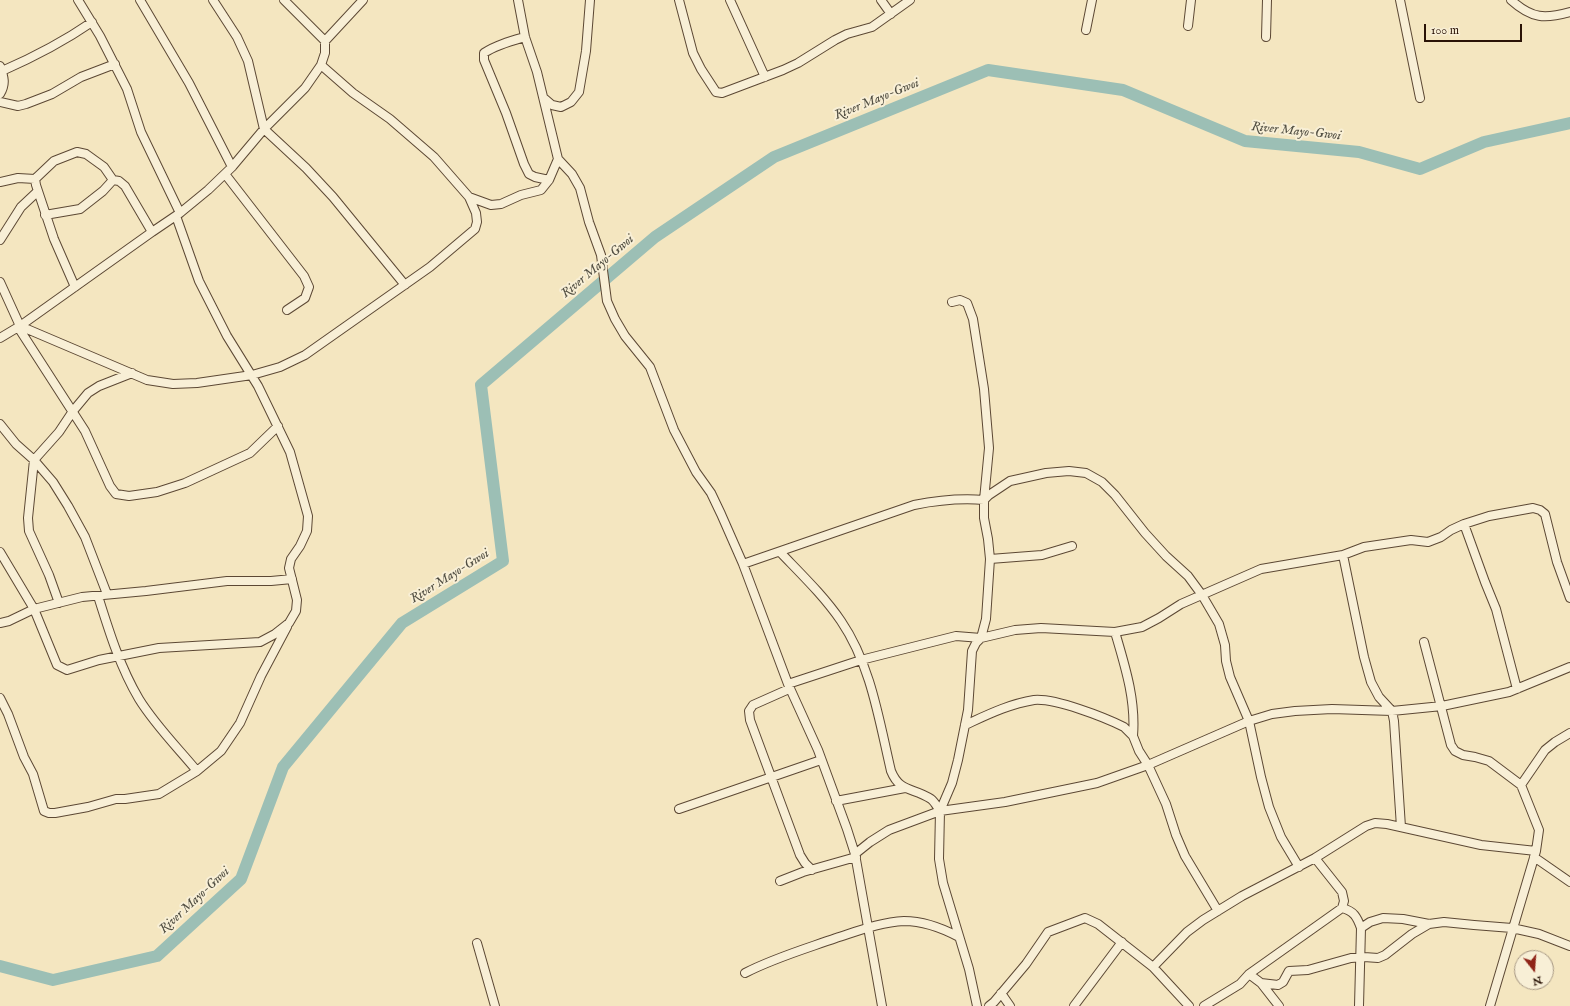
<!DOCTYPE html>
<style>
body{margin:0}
#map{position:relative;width:1570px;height:1006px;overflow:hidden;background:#f4e6c0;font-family:"IM FELL English",serif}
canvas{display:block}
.north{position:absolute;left:1514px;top:950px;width:40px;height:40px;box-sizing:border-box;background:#f8efd6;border:1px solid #a69783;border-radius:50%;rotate:163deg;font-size:11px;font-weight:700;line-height:16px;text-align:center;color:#2a1306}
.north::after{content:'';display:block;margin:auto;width:14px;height:18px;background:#8f2418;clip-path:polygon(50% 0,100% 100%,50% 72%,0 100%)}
.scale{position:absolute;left:1424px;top:24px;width:98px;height:18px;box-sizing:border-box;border:2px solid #2a1306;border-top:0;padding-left:5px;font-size:12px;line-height:14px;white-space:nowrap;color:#2a1306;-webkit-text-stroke:3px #f8efd6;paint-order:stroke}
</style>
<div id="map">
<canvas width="1570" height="1006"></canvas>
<div class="north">N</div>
<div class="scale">100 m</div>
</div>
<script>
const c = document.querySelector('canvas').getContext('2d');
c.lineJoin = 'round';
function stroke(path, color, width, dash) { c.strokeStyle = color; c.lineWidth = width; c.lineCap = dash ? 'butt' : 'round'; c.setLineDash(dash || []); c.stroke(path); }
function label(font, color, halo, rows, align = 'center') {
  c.font = font + ' "IM FELL English",serif'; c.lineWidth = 4; c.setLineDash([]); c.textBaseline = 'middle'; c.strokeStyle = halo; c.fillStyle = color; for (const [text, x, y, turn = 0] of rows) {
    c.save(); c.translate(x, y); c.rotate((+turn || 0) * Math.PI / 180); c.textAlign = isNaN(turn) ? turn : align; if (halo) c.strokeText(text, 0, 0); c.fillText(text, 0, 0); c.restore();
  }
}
stroke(new Path2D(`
 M0 966 53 980 157 956 241 879 283 767 402 623 503 561 481 385 655 237 774 157 988 70 1123 90 1245 141 1359 152 1420 169 1484 142 1570 123`), '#9cbfb5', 12);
const minor = new Path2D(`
 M78 0 100 36 127 89 141 132 180 213
 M140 0 189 83 232 167
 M213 0 237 37 248 61 264 129 306 168 333 197 405 285
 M284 0 325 41
 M518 0 525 37 537 72 558 159 572 174 580 188 589 222 601 255 607 301 615 319 625 336 650 367 674 430 696 472 711 493 721 514 743 564 788 684 818 750 847 829 855 854 882 1006
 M679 0 693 53 701 69 716 92 722 93 783 70 798 63 835 40 847 34 872 27 910 0
 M730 0 765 77
 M881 0 891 14
 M1400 0 1420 98
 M1511 0C1532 19 1545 19 1570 12
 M1188 26 1191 0
 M1086 30 1092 0
 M525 37C511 41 496 45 484 53V60L506 113 524 164 529 174 535 177 549 180
 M1266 37 1267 0
 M2 71C34 57 63 42 92 22
 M0 94C6 84 4 77 0 66
 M545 99 552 105 561 107 571 102 579 92 586 51 590 0
 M0 102 18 106 26 104 52 94 81 77 115 64
 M225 174 304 276 309 287 305 298 287 310
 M0 182 18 178 35 179
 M469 197 491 205 501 204 521 195 541 190 549 180 558 159
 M45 215 80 209 103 191 113 180
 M0 240 21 207 37 192
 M0 282 20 326 147 380 173 384 197 383 252 375 280 367 305 355 430 267 475 229 477 222 476 213 469 197 434 157 390 119 353 93 321 65
 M75 287 54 239 36 185 35 179 54 161 77 152 86 154 104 167 113 180 119 181 125 186 152 232
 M952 302 960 300 967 303 973 319 984 389 989 448 984 500V518L988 539 990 559 986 619 981 638 976 643 972 651 968 710 958 760 952 783 940 811 939 859 943 883 969 969 977 1006
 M18 327 85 431 110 486 116 494 129 496 157 492 185 483 250 453 278 426
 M0 338 20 326 152 232 180 213 208 190 232 167 264 129 305 88 321 65 325 53V41L363 0
 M0 424 16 444 34 460 53 482 68 506 85 537 107 594
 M984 500 989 495 1010 481 1046 473 1069 471 1086 473 1102 482 1115 495 1145 533 1166 556 1188 576 1202 595 1219 624 1225 645 1226 661 1230 677 1249 721 1261 777 1269 807 1281 837 1299 867
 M1464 524 1485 582 1496 609 1517 689
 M0 552 34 609 57 665 67 670 99 660 159 648 260 642 275 634 289 623 296 611 297 600 289 568 291 559 300 546 307 531 308 516 290 452 258 386 227 336 199 281 176 216
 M780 552C801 574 824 596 841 621 871 665 879 720 891 771 900 793 913 787 931 799 935 802 937 807 940 811
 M1343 555 1364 657 1371 682 1379 697 1392 711 1394 721 1401 827
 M990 559 1042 555 1072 546
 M743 564 914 505C939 500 959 498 984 500
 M98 596C109 631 120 667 139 699 155 725 178 748 197 771
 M59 603 49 575 29 531 28 518 34 460 59 432 73 411 88 393 99 386 132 373
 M0 623 9 621 34 609 82 597 146 591 227 581H271L292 579
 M1115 632C1125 666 1136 700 1133 736
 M1424 642 1451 745 1455 751 1463 755 1475 757 1489 761 1521 785 1539 830 1536 851 1490 1006
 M788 684 861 660 956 636 981 638 1015 630 1041 628 1115 632 1142 627 1159 618 1181 604 1261 569 1343 555 1364 547 1411 540 1428 542 1441 537 1451 530 1464 524 1489 516 1533 508 1540 510 1545 514 1557 562 1570 598
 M789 689 753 705 749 711 750 720 800 855 805 863 812 870
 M0 698 8 714 24 757 33 774 44 811 49 813H55L88 807 116 799H125L159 794 197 771 221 751 240 723 261 676 287 627
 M965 725C987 715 1009 704 1034 700 1055 698 1104 717 1124 727L1133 736 1139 751 1148 765 1166 804 1176 835 1185 856 1218 911
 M1521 785 1545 750 1555 742 1570 733
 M836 801 905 788
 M679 809 821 760
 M855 854 870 842 889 830 940 811 1005 802 1097 783 1148 765 1249 721 1272 714 1295 711 1332 709 1392 711 1442 706 1509 692 1570 667
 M1534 857 1570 882
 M780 881 803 872 856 857
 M1342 908C1354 911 1357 917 1361 928L1359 1006
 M1361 928 1370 922 1383 918 1403 919 1429 924 1444 922 1474 925 1512 928 1539 934 1570 946
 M477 943 495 1006
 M1153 967 1187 932 1203 920 1242 896 1315 858 1366 826 1375 823 1387 824 1481 845 1536 851
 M745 973C774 958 805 949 836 938 858 931 881 922 904 921 924 921 942 928 959 937
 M1249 974 1261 983 1279 1006
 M1261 983 1278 985 1283 982 1289 971 1308 970 1351 958 1364 957 1378 958 1385 955 1412 934 1429 924
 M1001 993 1010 1006
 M989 1006 994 1002 1026 964 1048 932 1085 918 1098 924 1153 967 1189 1006
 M1074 1006 1122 942
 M1204 1006 1240 984 1249 974 1342 908 1344 901 1342 892 1315 858`);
stroke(minor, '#5c4834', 10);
stroke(minor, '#f8efd6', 8);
label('italic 13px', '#524f43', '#f8efd6', [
 ["River Mayo-Gwoi",877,100,-22],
 ["River Mayo-Gwoi",1296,132,6],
 ["River Mayo-Gwoi",598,267,-40],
 ["River Mayo-Gwoi",450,577,-32],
 ["River Mayo-Gwoi",195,901,-43]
]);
</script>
